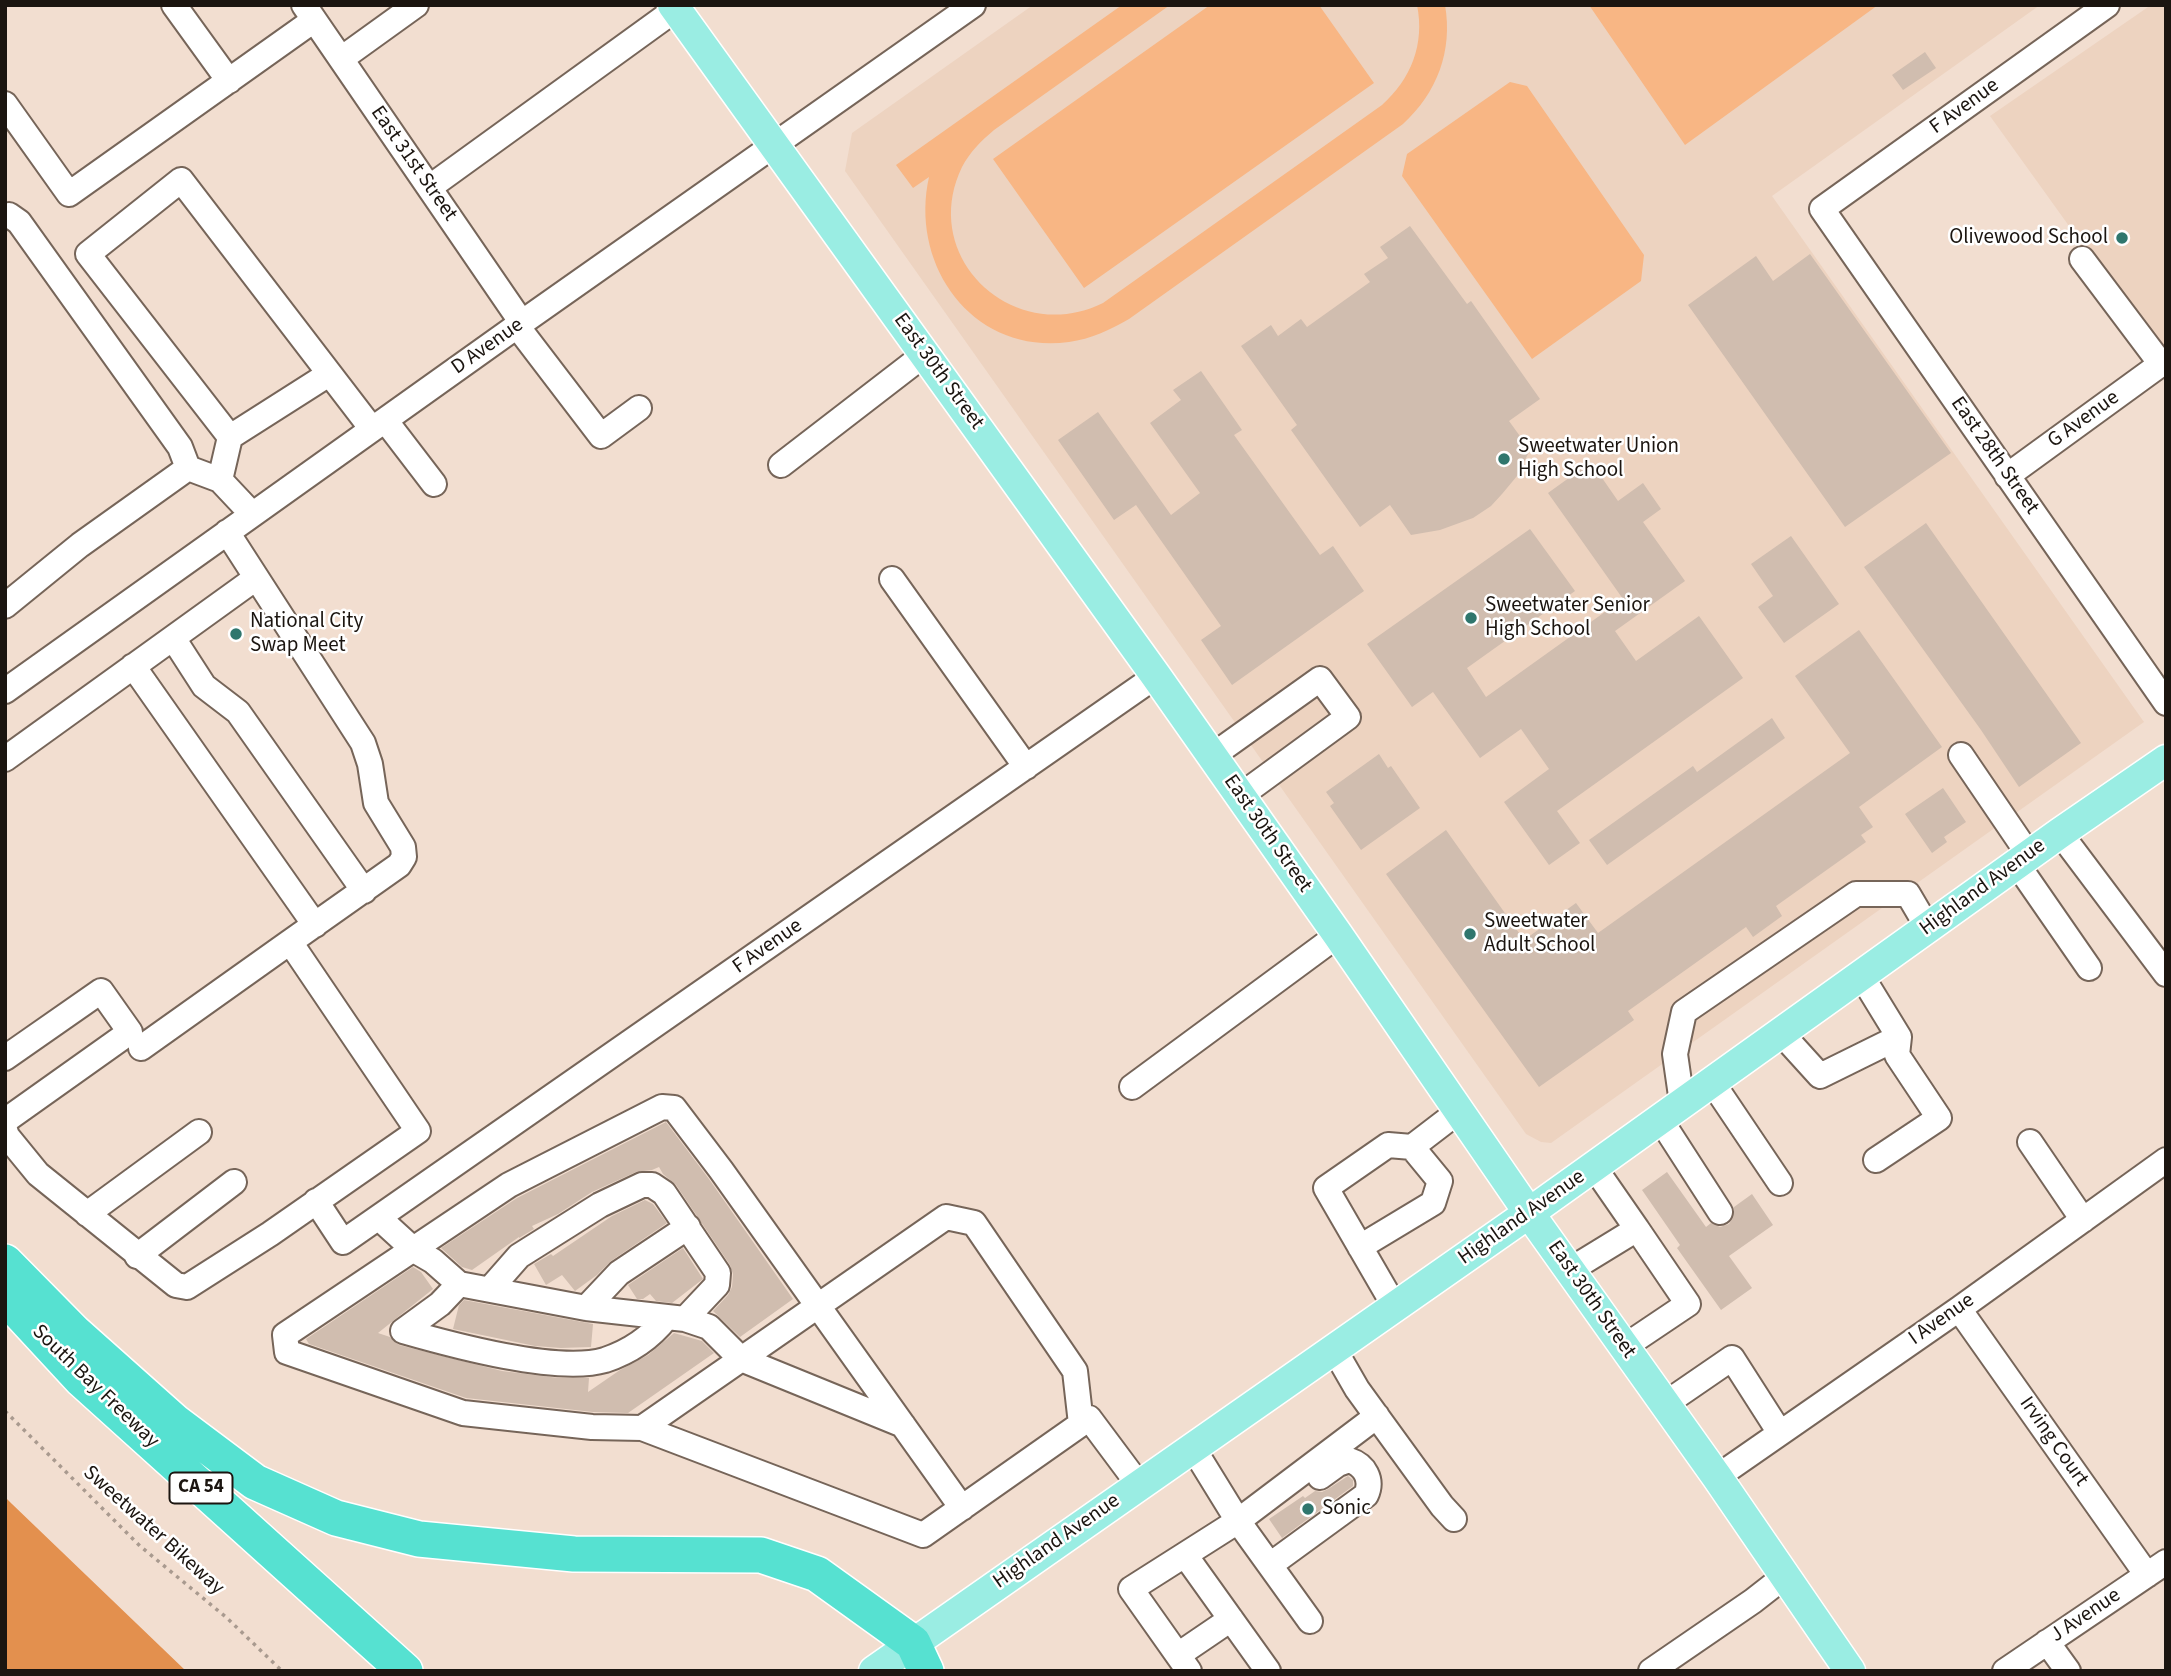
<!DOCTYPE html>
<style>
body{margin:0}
#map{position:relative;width:2171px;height:1676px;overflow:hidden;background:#f2ded0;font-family:"Source Sans 3",sans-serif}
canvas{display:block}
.frame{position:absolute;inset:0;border:7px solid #1b1510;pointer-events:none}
</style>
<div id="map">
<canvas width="2171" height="1676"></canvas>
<div class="frame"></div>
</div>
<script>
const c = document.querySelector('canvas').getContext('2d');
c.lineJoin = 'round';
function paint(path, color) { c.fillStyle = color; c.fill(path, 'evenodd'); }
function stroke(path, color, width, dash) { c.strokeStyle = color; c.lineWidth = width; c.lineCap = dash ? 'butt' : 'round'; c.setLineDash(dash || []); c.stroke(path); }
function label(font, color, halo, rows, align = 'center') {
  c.font = font + ' "Source Sans 3",sans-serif'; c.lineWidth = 5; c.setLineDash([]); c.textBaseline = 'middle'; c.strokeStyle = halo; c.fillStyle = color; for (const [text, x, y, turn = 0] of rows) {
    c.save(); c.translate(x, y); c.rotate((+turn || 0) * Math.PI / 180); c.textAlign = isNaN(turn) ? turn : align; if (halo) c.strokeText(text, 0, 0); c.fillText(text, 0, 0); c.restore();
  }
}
paint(new Path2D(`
 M1033 5H2040L1772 196 2144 722 1551 1143 1541 1142 1526 1134 845 171 852 133Z
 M2151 5H2166V361L1990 116Z`), '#edd3c0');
paint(new Path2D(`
 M1122 5H1170L994 130C981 141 970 152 962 167 918 258 1014 347 1103 303L1382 105C1411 79 1425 44 1417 5H1445C1453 51 1437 93 1403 124L1129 319C1110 330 1091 339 1069 342 973 355 909 266 929 177L913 188 896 165Z
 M1210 5H1319L1374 83 1084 288 993 159Z
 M1589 5H1878L1685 145Z
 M1510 82 1527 86 1644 255 1641 281 1532 359 1402 176 1407 154Z`), '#f8b684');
paint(new Path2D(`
 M5 1497 12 1504 186 1671H5Z`), '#e3904e');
paint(new Path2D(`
 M1925 52 1936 68 1903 90 1892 75Z
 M1410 226 1467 304 1471 301 1540 399 1509 421 1530 450 1517 476 1502 494 1491 506 1473 518 1440 530 1411 535 1390 505 1360 527 1291 430 1297 425 1241 346 1271 325 1278 336 1301 319 1307 327 1370 282 1364 274 1388 258 1380 247Z
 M1810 254 1951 453 1845 527 1688 305 1756 256 1773 281Z
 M1201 371 1242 430 1234 435 1320 555 1333 546 1364 591 1232 685 1201 640 1221 626 1136 505 1114 520 1058 440 1098 412 1171 515 1200 493 1150 423 1181 400 1173 390Z
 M1591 462 1618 501 1643 483 1661 509 1643 522 1685 581 1615 631 1636 661 1699 616 1743 678 1557 811 1580 843 1549 865 1504 802 1549 769 1521 729 1480 758 1433 692 1412 707 1367 644 1530 529 1575 591 1467 668 1486 697 1623 599 1548 493Z
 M1926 523 2081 743 2019 787 1981 730 1864 567Z
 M1791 536 1839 604 1784 643 1758 607 1773 596 1751 564Z
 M1859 630 1942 747 1859 807 1873 827 1861 835 1866 842 1776 906 1782 916 1753 937 1746 927 1628 1011 1634 1020 1539 1087 1386 874 1446 830 1524 940 1576 903 1598 933 1850 753 1795 676Z
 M1772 718 1785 738 1607 865 1589 840 1693 766 1697 772Z
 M1379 754 1388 768 1391 766 1420 808 1361 850 1330 806 1334 803 1326 792Z
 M1943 788 1966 822 1944 837 1947 842 1932 853 1905 814Z
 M666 1122 709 1179 793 1299 740 1337 713 1311 728 1295 732 1287 733 1274 730 1265 676 1185 663 1174 659 1167 652 1170 636 1172 592 1192 558 1214 532 1226 534 1229 519 1238V1237L472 1270 462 1267 441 1248 517 1198Z
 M1667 1172 1706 1227 1711 1223 1720 1227 1729 1224 1733 1218 1734 1207 1752 1194 1773 1225 1729 1256 1752 1288 1721 1310 1677 1248 1680 1245 1642 1190Z
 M645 1200 653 1204 667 1223 611 1261 597 1275 575 1291 562 1275 546 1285 534 1264 551 1254 553 1256 612 1216Z
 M683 1248 703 1279 672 1303 656 1301 650 1294 643 1299H637L628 1285Z
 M413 1267 421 1272 433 1289 378 1333 390 1337 399 1345 502 1371 559 1378H589L588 1392 620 1370 648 1355 674 1333 702 1341 714 1353 628 1413 593 1412 466 1398 309 1344 306 1339Z
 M464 1300 593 1324 591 1347 561 1348 535 1346 453 1329 459 1305Z
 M1348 1476 1353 1480V1486L1282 1538 1269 1519 1303 1496 1305 1498 1315 1491 1322 1492 1328 1489Z`), '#d0bdaf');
const minor = new Path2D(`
 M174 5 229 81
 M304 5 522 323
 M2107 5 1822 209 2166 703
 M341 59 416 5
 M5 104 69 194 314 20
 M430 187 676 9
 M5 216 9 215 19 222 180 447 188 468 220 480
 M517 326 601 436 639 408
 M385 420 434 484
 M230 437 329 374
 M781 465 925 354
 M2007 476 2161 364 2082 259
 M252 514 220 480 230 437 88 254 181 180 372 429
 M892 579 1026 767
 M5 606 80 545 188 468
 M173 638 204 686 238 712 364 891
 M133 666 315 925
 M5 691 517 326 973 5
 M1961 755 2029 855
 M1212 756 1320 679 1348 717 1240 796
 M5 759 256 578
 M2060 833 2166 974
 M2017 864 2089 968
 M1781 1033 1820 1076 1899 1037 1861 975
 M141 1048 290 942
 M5 1058 101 991 130 1032 9 1118 5 1123
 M1712 1082 1780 1183
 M1132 1087 1338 935
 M1682 1103 1675 1054 1684 1012 1856 894H1908L1928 928
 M1660 1119 1720 1212
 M5 1130 7 1136 38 1174 176 1285 187 1287 270 1234 418 1131 290 942 399 865 404 857 403 847 376 803 370 764 363 743 227 532
 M2030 1142 2083 1220
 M1876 1160 1939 1118 1897 1055 1899 1037
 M1594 1167 1637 1229
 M316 1201 343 1242 1156 676
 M87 1214 199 1132
 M379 1218 414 1250 433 1261 459 1284 586 1308 685 1319 709 1327 741 1359 903 1425
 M1360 1247 1433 1203 1440 1181 1412 1147
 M137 1256 234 1182
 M1570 1270 1637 1229 1688 1304 1624 1347
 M459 1284 440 1304 403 1331C452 1345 557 1374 605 1360 629 1352 651 1337 666 1318
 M490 1289 519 1256 600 1205 642 1185H652L664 1193 718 1273 717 1285 685 1319
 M1395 1307 1326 1188 1388 1145 1412 1147 1459 1111
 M586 1308 619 1273 688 1227
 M1959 1309 2147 1575
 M1334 1349 1357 1389 1442 1506 1454 1519
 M1665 1404 1732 1358 1780 1433
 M1081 1424 1075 1371 974 1223 946 1217 642 1428 923 1535 1081 1424 1089 1418 1139 1485
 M642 1428 592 1427 463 1413 287 1352 285 1335 509 1185 662 1107 674 1108 721 1170 962 1508
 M1717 1477 1959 1309 2166 1160
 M1185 1555 1268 1671
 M1270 1565 1366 1495C1373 1480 1365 1465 1349 1460L1338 1464 1320 1477
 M1310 1621 1238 1521 1377 1416
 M2047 1642 2068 1671
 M1178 1655 1231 1619
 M1189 1671 1131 1589 1238 1521 1193 1448
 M1651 1671 1753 1601 1785 1576
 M2005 1671 2166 1562`);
const major = new Path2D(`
 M673 5 1156 676 1338 935 1529 1213 1717 1477 1850 1671
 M874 1671 1529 1213 2060 833 2166 760`);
const highway = new Path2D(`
 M5 1262 74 1332 175 1422 255 1482 336 1518 419 1539 574 1554 761 1555 817 1574 913 1643 926 1671
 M5 1297 82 1380 405 1671`);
stroke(minor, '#766559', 28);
stroke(major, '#fff', 33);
stroke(highway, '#fff', 38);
stroke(new Path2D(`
 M5 1411 140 1546 227 1618 282 1671`), '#a99a8f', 3.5, [3.5, 5]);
stroke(minor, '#fff', 24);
stroke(major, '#9aede3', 30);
stroke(highway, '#56e1d1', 35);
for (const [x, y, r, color] of [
 [2122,238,7,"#2f766d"],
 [1504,459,7,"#2f766d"],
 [1471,618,7,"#2f766d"],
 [236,634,7,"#2f766d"],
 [1470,934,7,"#2f766d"],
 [1308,1509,7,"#2f766d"]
]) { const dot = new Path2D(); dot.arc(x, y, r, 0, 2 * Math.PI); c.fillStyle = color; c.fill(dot); stroke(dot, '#fff', 2.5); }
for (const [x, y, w] of [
 [201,1488,63]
]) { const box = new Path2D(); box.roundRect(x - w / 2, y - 15.5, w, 31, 5); c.fillStyle = '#fff'; c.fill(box); stroke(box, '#1b1510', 2); }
label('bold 19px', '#1b1510', null, [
 ["CA 54",201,1488]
]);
label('21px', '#1b1510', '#fff', [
 ["F Avenue",1965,107,-36],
 ["East 31st Street",413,164,55],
 ["D Avenue",488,347,-35],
 ["East 30th Street",938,372,54],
 ["G Avenue",2084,420,-36],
 ["East 28th Street",1994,456,55],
 ["East 30th Street",1267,834,55],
 ["Highland Avenue",1983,888,-36],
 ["F Avenue",768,947,-35],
 ["Highland Avenue",1522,1218,-35],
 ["East 30th Street",1591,1300,55],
 ["I Avenue",1942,1320,-35],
 ["South Bay Freeway",95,1387,44],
 ["Irving Court",2053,1442,55],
 ["Sweetwater Bikeway",153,1531,42],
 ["Highland Avenue",1057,1542,-35],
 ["J Avenue",2086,1616,-34]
]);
label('21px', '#1b1510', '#fff', [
 ["Olivewood School",2108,238,"right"],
 ["Sweetwater Union",1518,447],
 ["High School",1518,471],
 ["Sweetwater Senior",1485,606],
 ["High School",1485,630],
 ["National City",250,622],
 ["Swap Meet",250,646],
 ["Sweetwater",1484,922],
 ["Adult School",1484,946],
 ["Sonic",1322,1509]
], 'left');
</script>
